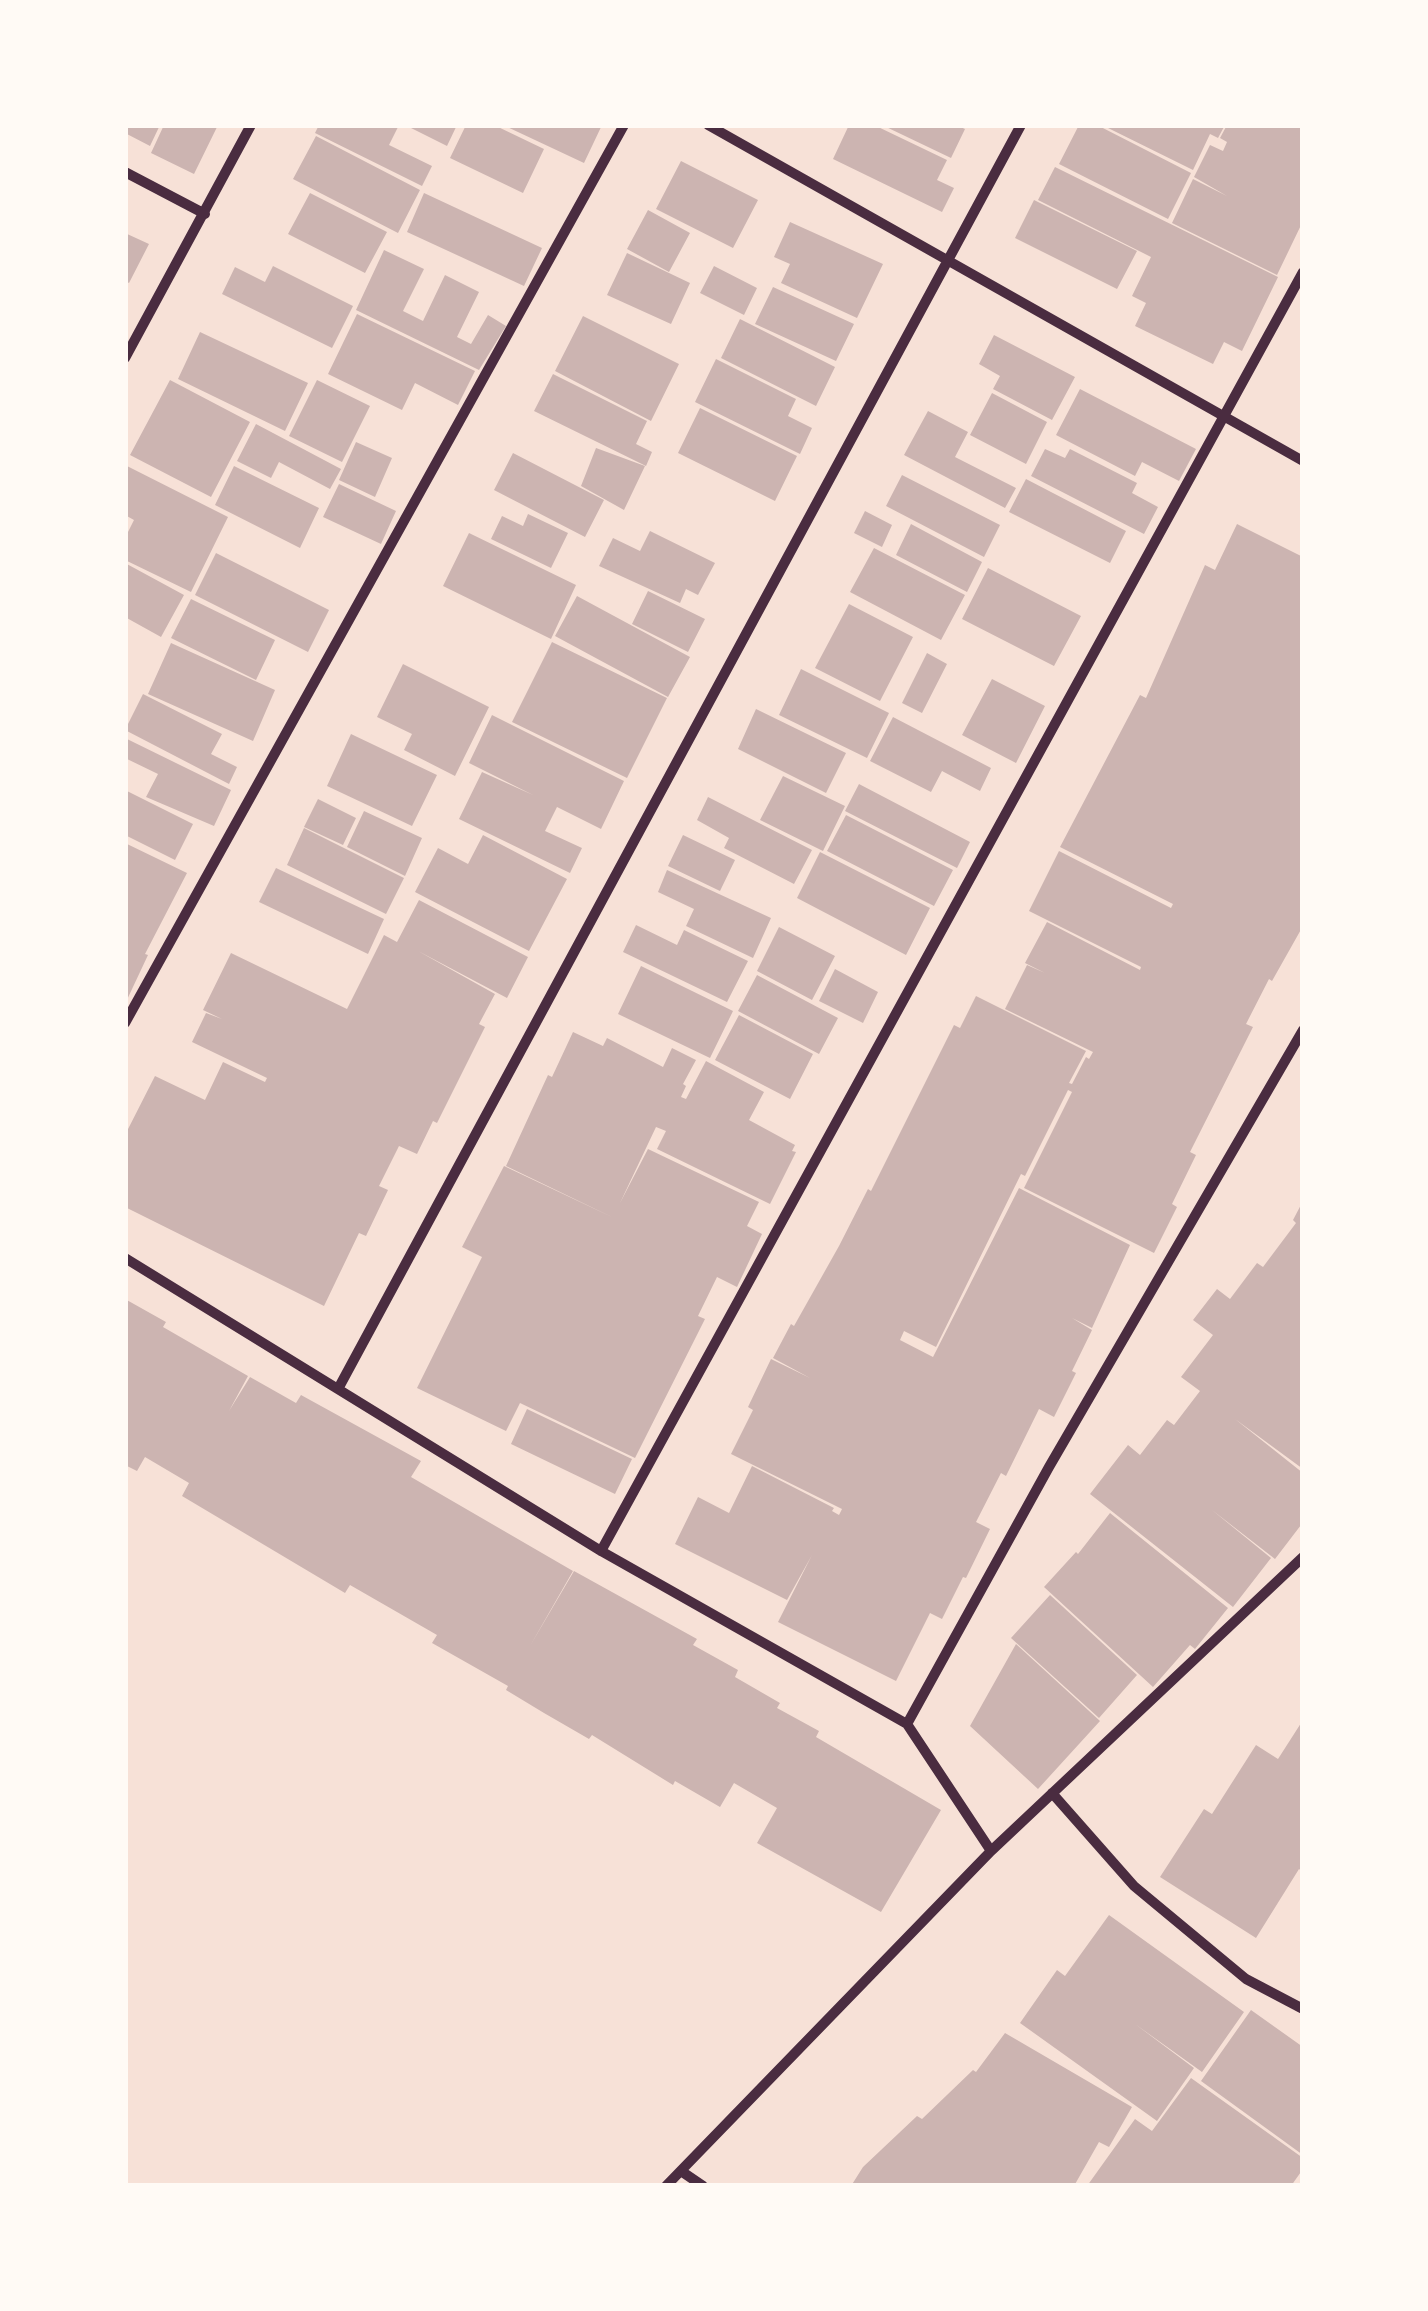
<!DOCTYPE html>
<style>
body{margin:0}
#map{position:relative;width:1428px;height:2311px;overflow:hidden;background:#f7e1d7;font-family:Manrope,sans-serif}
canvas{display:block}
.frame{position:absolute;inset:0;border:128px solid #fffaf5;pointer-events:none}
</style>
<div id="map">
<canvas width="1428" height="2311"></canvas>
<div class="frame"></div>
</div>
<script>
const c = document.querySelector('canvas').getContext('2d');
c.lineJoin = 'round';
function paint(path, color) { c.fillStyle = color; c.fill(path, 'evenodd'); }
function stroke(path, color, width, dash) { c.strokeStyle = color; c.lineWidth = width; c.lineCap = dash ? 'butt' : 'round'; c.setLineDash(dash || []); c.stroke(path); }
paint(new Path2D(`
 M125 125H160L150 146 125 133Z
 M164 125H218L194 174 151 153Z
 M319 125H399L389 145 432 166 422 186 315 133Z
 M405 125H457L447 146Z
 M466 125H494L544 149 523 193 450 158Z
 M503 125H602L584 163Z
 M849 125H874L947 160 937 180 954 188 942 212 833 159Z
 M882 125H956L965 129 951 158Z
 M1079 125H1097L1191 173 1168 219 1059 164Z
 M1109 125H1225L1218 138 1210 134 1193 170 1108 128Z
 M1227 125H1303V221L1277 275 1172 223 1193 179 1227 196 1194 177 1210 145 1223 151 1227 142 1220 138Z
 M316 136 420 190 398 233 293 179Z
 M681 161 758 200 733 248 656 209Z
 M1055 167 1278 277 1242 351 1224 342 1213 364 1135 326 1146 303 1132 296 1151 257 1038 200Z
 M310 193 387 232 365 273 288 234Z
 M424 193 542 248 524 286 407 232Z
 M1034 200 1137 251 1117 289 1015 238Z
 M648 210 690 233 669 272 627 249Z
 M790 222 883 264 857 318 781 283 790 264 774 257Z
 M125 233 149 244 129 283 125 281Z
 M384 250 424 269 403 311 423 321 445 275 479 292 457 337 471 344 488 315 506 326 479 370 356 310Z
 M627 253 690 283 671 324 607 295Z
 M273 266 353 306 332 348 222 294 235 267 265 282Z
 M714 266 757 288 744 315 700 293Z
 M773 287 854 324 836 361 755 324Z
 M357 314 475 371 458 405 415 383 402 410 328 374Z
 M583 316 679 364 651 421 555 371Z
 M740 319 835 367 816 406 721 358Z
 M200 332 308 383 285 431 178 379Z
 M994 335 1075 377 1052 420 993 389 1000 376 979 364Z
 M716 359 796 399 788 416 812 428 800 454 695 402Z
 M553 374 647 421 636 444 652 452 646 466 534 411Z
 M170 380 250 422 211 497 130 455Z
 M317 380 370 406 342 462 289 436Z
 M1080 389 1196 449 1179 481 1142 462 1135 476 1056 435Z
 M992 393 1047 422 1026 464 970 435Z
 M700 408 797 456 775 501 678 453Z
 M928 411 968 432 955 457 1016 488 1005 508 904 455Z
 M256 424 341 469 330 489 279 462 271 478 237 461Z
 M356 442 392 458 375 497 339 480Z
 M596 448 645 466 624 510 581 486Z
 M1045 449 1065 458 1070 449 1137 483 1132 493 1158 507 1144 534 1031 476Z
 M513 453 604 500 585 537 494 490Z
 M125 465 228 517 191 592 125 560V538L134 520 125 515Z
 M234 466 319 508 300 548 215 505Z
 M902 475 1000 525 984 557 886 506Z
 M1026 479 1126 531 1110 563 1009 512Z
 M339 484 396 511 381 544 323 517Z
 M865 511 892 525 882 547 854 533Z
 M528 514 568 533 551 568 491 539 502 516 523 526Z
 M911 524 982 562 967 592 896 555Z
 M1237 524 1303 557V926L1272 981 1269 979 1246 1024 1253 1027 1190 1152 1196 1155 1172 1204 1177 1207 1154 1253 1024 1188 1072 1092 1068 1090 1025 1176 1021 1174 936 1347 904 1331 900 1340 933 1357 1019 1188 1130 1245 1092 1328 1072 1318 1092 1330 1072 1371 1076 1373 1054 1417 1039 1409 1006 1476 1001 1473 976 1522 990 1529 966 1578 963 1577 942 1619 930 1613 896 1681 778 1622 812 1555 787 1600 675 1544 698 1497 729 1513 752 1466 834 1508 832 1511 839 1515 842 1509 731 1454 753 1410 748 1407 771 1359 810 1378 773 1358 791 1324 794 1326 839 1246 868 1189 871 1191 954 1025 960 1028 976 996 1086 1051 1069 1083 1072 1084 1086 1057 1089 1059 1093 1052 1005 1009 1027 965 1045 973 1025 963 1047 922 1140 970 1141 967 1029 911 1059 851 1171 908 1173 904 1060 847 1140 695 1146 698 1205 565 1215 570Z
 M650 531 715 563 698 595 686 589 680 603 599 566 613 538 640 551Z
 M469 533 576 585 551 639 443 586Z
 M874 548 965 595 941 640 850 592Z
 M216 553 329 610 308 652 195 595Z
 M125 563 184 595 161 637 125 617Z
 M988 568 1081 616 1054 666 962 619Z
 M648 591 705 619 688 652 632 624Z
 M577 596 690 657 668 697 555 636Z
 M191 599 275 640 256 680 171 638Z
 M849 604 913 637 880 701 815 668Z
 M552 642 667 698 627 778 512 722Z
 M171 643 275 690 253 741 148 694Z
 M927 653 947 664 922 713 902 703Z
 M403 664 489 707 455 776 404 750 412 734 377 717Z
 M801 669 889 713 867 758 779 715Z
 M992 679 1045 706 1016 763 962 735Z
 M143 694 222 734 211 754 237 767 229 784 125 730Z
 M756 709 846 753 826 793 738 749Z
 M492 715 624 781 601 829 557 807 545 831 582 848 570 873 459 819 482 772 533 795 469 763Z
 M893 717 991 768 980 791 942 771 931 792 870 761Z
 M351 734 437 775 412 826 327 786Z
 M125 738 231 790 214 826 146 797 158 774 125 758Z
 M783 776 845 806 823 851 760 820Z
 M859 784 970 842 957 868 845 811Z
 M125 790 193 824 175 860 125 835Z
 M708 797 812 850 794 884 724 848 729 838 697 820Z
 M318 799 356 818 343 845 304 827Z
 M364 811 422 838 405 876 347 847Z
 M846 815 953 870 934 906 827 851Z
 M304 828 404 878 386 914 287 865Z
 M483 835 567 879 529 951 415 892 438 848 468 864Z
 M683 835 735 860 720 891 668 866Z
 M125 843 187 873 145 954 148 955 125 1004Z
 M820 852 930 908 906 955 797 898Z
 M276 868 384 919 368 954 259 902Z
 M667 870 771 918 753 958 686 926 694 909 658 892Z
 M419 900 528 957 507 998 418 951 495 994 479 1024 485 1027 437 1123 433 1121 417 1154 399 1146 379 1186 388 1190 366 1236 359 1233 324 1306 125 1207V1135L155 1076 205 1100 223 1062 265 1082 267 1078 192 1042 206 1013 222 1019 203 1010 231 953 347 1009 384 935 397 942Z
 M636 925 677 945 684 930 748 961 727 1002 623 952Z
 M779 927 835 956 812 1000 757 971Z
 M641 966 733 1011 710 1058 618 1014Z
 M835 969 878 992 863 1023 819 1001Z
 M757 975 838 1018 819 1054 738 1011Z
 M739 1015 813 1054 790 1099 715 1060Z
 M573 1032 603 1046 607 1038 663 1067 672 1048 696 1060 683 1084 686 1086 681 1097 686 1099 706 1061 764 1092 749 1120 795 1145 792 1151 796 1152 770 1204 657 1149 666 1131 656 1127 620 1203 648 1149 759 1202 747 1226 762 1234 737 1287 717 1277 698 1316 705 1319 635 1458 520 1403 506 1431 417 1388 482 1257 462 1247 504 1166 614 1218 506 1166 548 1075 552 1077Z
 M1303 1201V1469L1235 1419 1303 1473V1526L1301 1525 1275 1559 1212 1510 1271 1558 1233 1607 1090 1494 1128 1445 1140 1455 1167 1420 1174 1425 1200 1391 1181 1377 1213 1335 1193 1320 1217 1289 1230 1299 1257 1263 1263 1267 1296 1223 1293 1220Z
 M125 1299 166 1322 163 1327 248 1376 229 1411 250 1377 296 1403 301 1395 421 1461 411 1477 573 1571 530 1646 574 1571 697 1639 693 1645 738 1670 735 1677 780 1703 777 1708 819 1731 816 1737 941 1810 881 1912 757 1843 777 1808 734 1783 720 1807 675 1781 673 1785 592 1735 589 1739 544 1713 506 1690 508 1686 432 1643 437 1635 350 1585 345 1593 182 1496 189 1483 145 1457 137 1471 125 1465Z
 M527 1409 632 1459 615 1494 511 1444Z
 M1110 1513 1228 1608 1195 1649 1190 1645 1153 1687 1044 1587 1076 1552 1078 1554Z
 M1050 1595 1137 1675 1099 1718 1011 1638Z
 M1016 1644 1100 1721 1038 1789 970 1726Z
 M1303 1720V1872L1299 1869 1256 1938 1160 1877 1204 1809 1212 1814 1256 1745 1278 1759Z
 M1109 1915 1244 2012 1202 2072 1135 2024 1194 2068 1157 2121 1020 2023 1057 1970 1065 1976Z
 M1251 2010 1303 2047V2155L1201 2081Z
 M1005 2033 1132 2107 1109 2147 1099 2142 1074 2186H851L863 2167 917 2116 922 2119 973 2070 976 2072Z
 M1191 2078 1303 2158V2169L1291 2186H1087L1135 2119 1152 2131Z`), '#ccb4b1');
stroke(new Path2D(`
 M708 125 1303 461
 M125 172 205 214
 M125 358 251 125
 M125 1023 624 125
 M125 1258 601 1551 907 1724 991 1851
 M338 1389 1021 125
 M601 1551 1303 272
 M907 1724 1049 1467 1303 1030
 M1052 1793 1134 1886 1246 1979 1303 2009
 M681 2171 703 2186
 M666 2186 991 1851 1303 1557`), '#4a2c40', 10);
</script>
